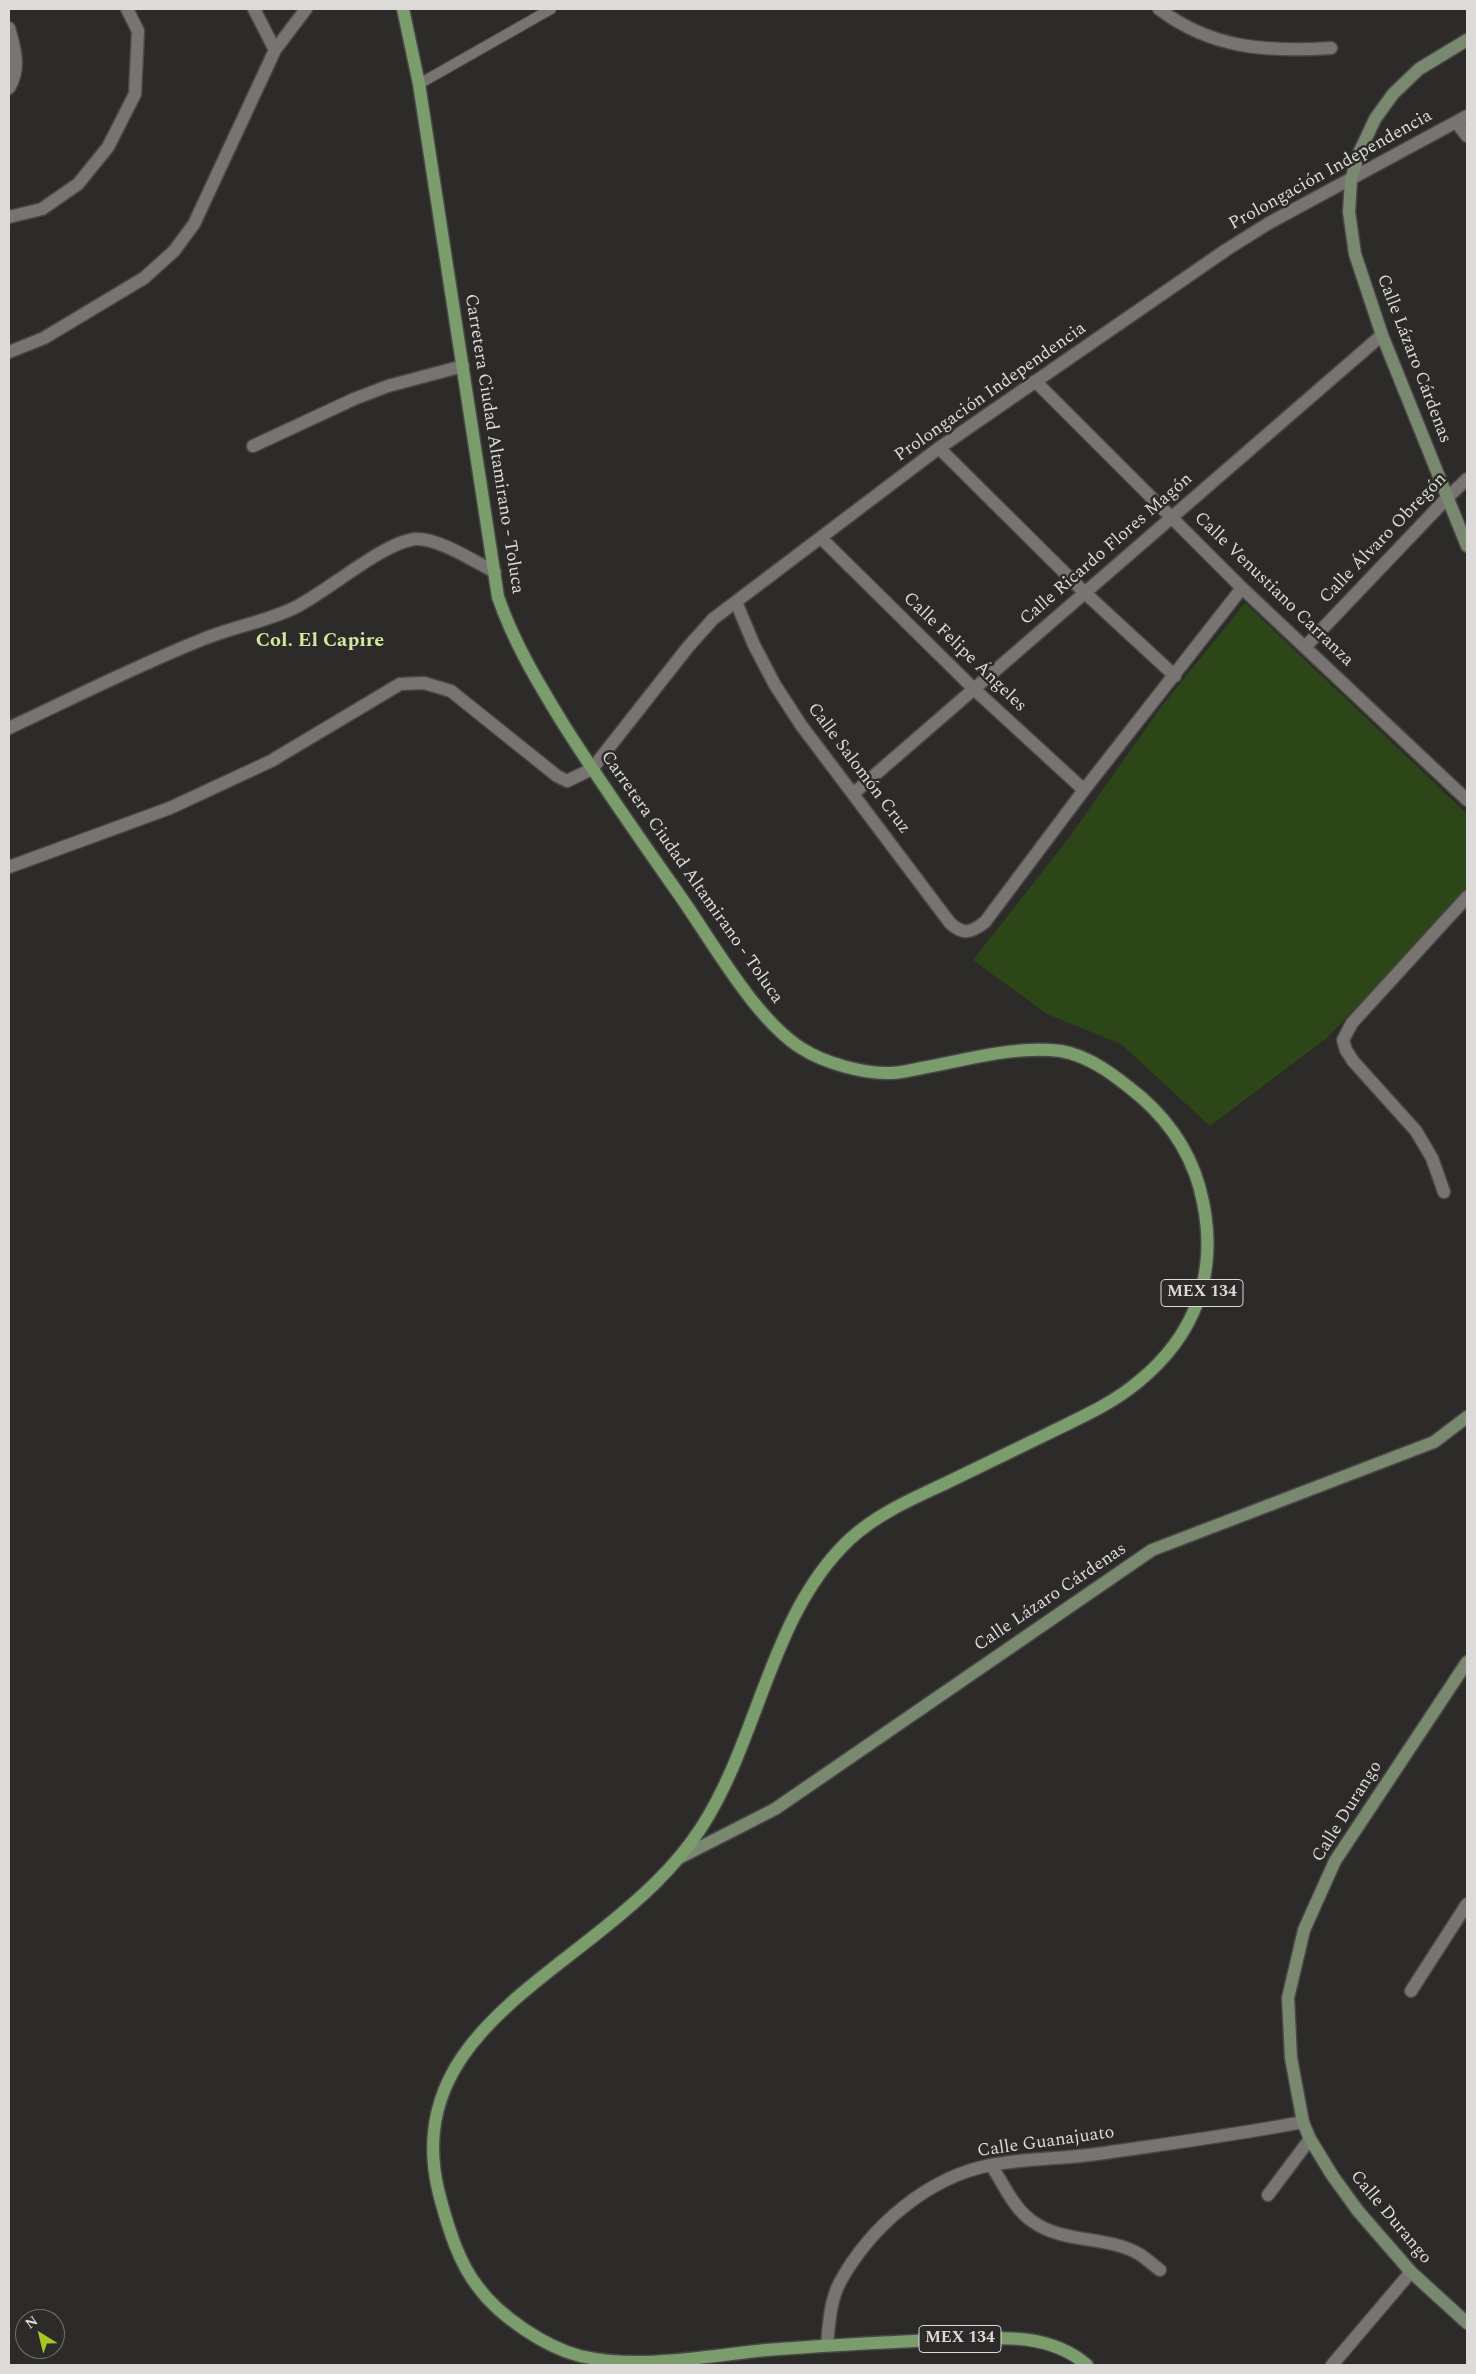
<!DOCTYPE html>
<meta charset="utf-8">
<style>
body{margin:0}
#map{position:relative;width:1476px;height:2374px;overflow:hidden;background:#2d2b29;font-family:Spectral,serif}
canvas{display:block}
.frame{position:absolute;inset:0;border:10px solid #dddbda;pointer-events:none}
.north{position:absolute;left:15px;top:2309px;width:50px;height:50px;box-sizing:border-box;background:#2d2b29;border:1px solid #737170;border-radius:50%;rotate:324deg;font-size:14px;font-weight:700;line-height:20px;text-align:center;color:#dddbda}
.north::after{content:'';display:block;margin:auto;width:18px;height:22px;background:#a5c822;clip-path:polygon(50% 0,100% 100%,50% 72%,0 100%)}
</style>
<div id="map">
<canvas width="1476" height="2374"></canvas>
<div class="frame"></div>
<div class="north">N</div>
</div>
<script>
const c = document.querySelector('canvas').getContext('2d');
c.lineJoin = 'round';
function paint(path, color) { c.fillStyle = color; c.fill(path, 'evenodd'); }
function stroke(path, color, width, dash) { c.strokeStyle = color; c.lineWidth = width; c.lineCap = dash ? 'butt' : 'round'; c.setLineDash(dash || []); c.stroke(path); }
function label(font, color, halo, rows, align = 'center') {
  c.font = font + ' Spectral,serif'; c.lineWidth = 5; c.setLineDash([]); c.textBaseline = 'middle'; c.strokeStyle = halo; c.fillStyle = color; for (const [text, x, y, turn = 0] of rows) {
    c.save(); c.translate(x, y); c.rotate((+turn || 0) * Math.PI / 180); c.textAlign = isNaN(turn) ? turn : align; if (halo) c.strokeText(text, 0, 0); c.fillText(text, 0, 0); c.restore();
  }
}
paint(new Path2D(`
 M1245 603 1467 814V889L1327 1038 1210 1126 1121 1044 1047 1014 973 960 1068 839 1161 707Z`), '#2c4618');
const lane = new Path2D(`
 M419 84 551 9`);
const street = new Path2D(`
 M254 9 275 50
 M1159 9C1212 49 1267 52 1331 48
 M9 28C15 49 21 68 9 88
 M1456 122 1467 136
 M9 217 42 209 78 184 108 147 135 94 138 31 127 9
 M9 352 44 338 144 278 174 251 194 224 275 50 306 9
 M1035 381 1242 588 1467 800
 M253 446 354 399 388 386 463 366
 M939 448 1084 592 1175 676
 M821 538 974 689 1084 790
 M736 602 754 645 775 685 801 725 950 923C963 935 971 933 985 922L1084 790 1242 588
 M1306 646 1448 497 1467 479
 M9 728C73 698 136 666 201 640 232 627 265 622 294 608 327 592 382 543 415 539 437 537 475 562 495 572
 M854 793 1382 335
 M9 867 170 808 271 761 400 684 424 683 451 691 557 776 567 781 592 769 688 647 713 619 939 448 1226 250 1269 223 1467 116
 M1444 1192 1432 1158 1416 1131 1353 1061 1346 1050 1343 1040 1352 1023 1467 897
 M1411 1991 1467 1904
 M991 2165C1003 2183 1014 2209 1032 2221 1063 2244 1106 2235 1139 2254 1146 2258 1153 2265 1160 2270
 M1268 2195 1310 2139
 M827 2345C829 2324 830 2301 840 2282 871 2226 928 2177 991 2165 1026 2158 1062 2159 1097 2154 1166 2144 1235 2135 1303 2122
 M1332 2365 1411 2272`);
const secondary = new Path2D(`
 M1467 40 1419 69 1393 94 1375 119 1359 153 1351 180 1349 212 1355 254 1382 335 1467 546
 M1467 1662 1335 1861 1304 1930 1288 1998 1291 2058 1303 2122 1310 2139 1332 2175 1358 2211 1411 2272 1467 2323
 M679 1858 775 1809 1152 1550 1434 1442 1467 1417`);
const primary = new Path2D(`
 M403 9 419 84 498 597C514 643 537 681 562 722 601 784 643 843 685 903 715 947 757 1020 801 1048 824 1063 864 1074 891 1073 901 1073 911 1070 922 1068 966 1060 1016 1045 1061 1051 1091 1056 1118 1078 1141 1097 1173 1125 1195 1161 1203 1202 1218 1274 1195 1336 1138 1382 1111 1405 1075 1420 1043 1436 1010 1452 977 1468 944 1484 912 1499 877 1514 850 1539 770 1614 760 1737 701 1828 675 1868 640 1899 604 1928 514 2001 402 2065 441 2201 449 2230 459 2263 478 2287 499 2316 545 2347 580 2356 640 2370 706 2356 766 2350 829 2345 891 2342 953 2339 1000 2337 1050 2333 1087 2365`);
stroke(lane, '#4a4846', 12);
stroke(street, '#4a4846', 15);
stroke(secondary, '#4a4846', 15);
stroke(primary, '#4a4846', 15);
stroke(lane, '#777472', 10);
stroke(street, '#777472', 12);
stroke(secondary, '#79896f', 12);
stroke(primary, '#7b9d6c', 12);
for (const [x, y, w] of [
 [1202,1293,82],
 [960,2339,82]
]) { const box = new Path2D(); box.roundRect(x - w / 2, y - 13.5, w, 27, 4); c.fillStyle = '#2d2b29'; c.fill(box); stroke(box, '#dddbda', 1); }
label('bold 16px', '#dddbda', null, [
 ["MEX 134",1202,1293],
 ["MEX 134",960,2339]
]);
label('18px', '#dddbda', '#2d2b29', [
 ["Prolongación Independencia",1331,171,-29],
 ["Calle Lázaro Cárdenas",1413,359,69],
 ["Prolongación Independencia",991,393,-35],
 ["Carretera Ciudad Altamirano - Toluca",493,444,81],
 ["Calle Álvaro Obregón",1384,539,-46],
 ["Calle Ricardo Flores Magón",1107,550,-41],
 ["Calle Venustiano Carranza",1273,590,44],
 ["Calle Felipe Ángeles",964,653,44],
 ["Calle Salomón Cruz",858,769,53],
 ["Carretera Ciudad Altamirano - Toluca",691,878,55],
 ["Calle Lázaro Cárdenas",1051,1598,-34],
 ["Calle Durango",1348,1812,-58],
 ["Calle Guanajuato",1046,2143,-8],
 ["Calle Durango",1390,2218,50]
]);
label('bold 20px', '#d2e89d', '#2d2b29', [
 ["Col. El Capire",320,642]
]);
</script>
